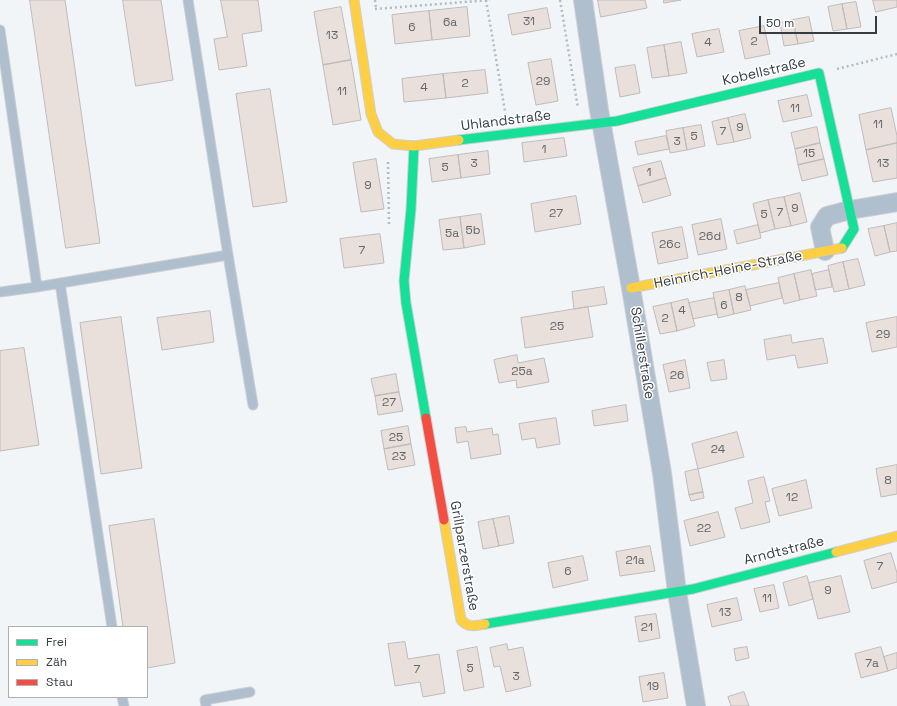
<!DOCTYPE html>
<meta charset="utf-8">
<style>
body{margin:0}
#map{position:relative;width:897px;height:706px;overflow:hidden;background:#f2f5f8;font-family:"Space Grotesk",sans-serif}
canvas{display:block}
.legend{position:absolute;left:8px;top:626px;width:140px;height:72px;box-sizing:border-box;background:#fff;border:1px solid #aeb1b4;margin:0;padding:5px 7px;list-style:none;font-size:12px;color:#353d44}
.legend li{display:flex;align-items:center;gap:8px;height:20px}
.legend b{width:20px;border:1px solid #aeb1b4}
.scale{position:absolute;left:759px;top:16px;width:118px;height:18px;box-sizing:border-box;border:2px solid #353d44;border-top:0;padding-left:5px;font-size:12px;line-height:14px;white-space:nowrap;color:#353d44;-webkit-text-stroke:3px #fff;paint-order:stroke}
</style>
<div id="map">
<canvas width="897" height="706"></canvas>
<ul class="legend">
<li><b style="height:5px;background:#16e098"></b>Frei</li>
<li><b style="height:5px;background:#ffcf43"></b>Zäh</li>
<li><b style="height:5px;background:#f24e42"></b>Stau</li>
</ul>
<div class="scale">50 m</div>
</div>
<script>
const c = document.querySelector('canvas').getContext('2d');
c.lineJoin = 'round';
function paint(path, color) { c.fillStyle = color; c.fill(path, 'evenodd'); }
function stroke(path, color, width, dash) { c.strokeStyle = color; c.lineWidth = width; c.lineCap = dash ? 'butt' : 'round'; c.setLineDash(dash || []); c.stroke(path); }
function label(font, color, halo, rows, align = 'center') {
  c.font = font + ' "Space Grotesk",sans-serif'; c.lineWidth = 3; c.setLineDash([]); c.textBaseline = 'middle'; c.strokeStyle = halo; c.fillStyle = color; for (const [text, x, y, turn = 0] of rows) {
    c.save(); c.translate(x, y); c.rotate((+turn || 0) * Math.PI / 180); c.textAlign = isNaN(turn) ? turn : align; if (halo) c.strokeText(text, 0, 0); c.fillText(text, 0, 0); c.restore();
  }
}
const building = new Path2D(`
 M30 0H65L100 243 66 248Z
 M123 0H161L173 80 136 86Z
 M221 0H258L262 31 242 34 247 66 219 70 214 39 227 37Z
 M598 0H645L647 8 601 17Z
 M664 0H681L664 3Z
 M873 0H897V7L876 12Z
 M856 2 861 27 847 29 842 4Z
 M842 4 847 29 833 31 828 7Z
 M341 7 351 60 323 65 314 12Z
 M467 7 470 36 432 40 429 11Z
 M547 8 551 28 512 35 508 15Z
 M429 11 432 40 395 44 392 15Z
 M809 17 814 41 798 44 793 20Z
 M793 20 798 44 784 46 780 23Z
 M764 26 770 54 745 59 739 31Z
 M719 29 724 52 697 57 692 34Z
 M681 42 687 73 669 76 664 45Z
 M664 45 669 76 652 78 647 48Z
 M551 59 558 101 536 105 528 63Z
 M351 60 361 120 333 125 323 65Z
 M635 65 640 93 620 97 615 68Z
 M485 70 488 93 446 98 443 74Z
 M443 74 446 98 404 102 402 79Z
 M270 89 287 202 253 207 236 94Z
 M807 95 812 116 783 122 778 101Z
 M891 108 897 136V143L866 150 859 115Z
 M745 114 751 138 734 142 728 118Z
 M728 118 734 142 717 145 712 122Z
 M701 125 705 146 687 150 683 128Z
 M817 127 820 143 795 149 791 133Z
 M683 128 687 150 670 153 666 131Z
 M666 136 669 149 638 155 635 142Z
 M564 138 567 156 524 162 522 143Z
 M820 143 824 159 798 165 795 149Z
 M897 143V178L873 182 866 150Z
 M488 151 490 174 461 178 458 155Z
 M458 155 461 178 432 182 429 159Z
 M376 159 384 209 361 212 353 163Z
 M824 159 828 175 802 181 798 165Z
 M661 161 666 178 638 186 633 168Z
 M666 178 671 195 643 203 638 186Z
 M800 193 807 222 791 226 784 197Z
 M576 196 581 224 535 232 531 204Z
 M784 197 791 226 775 229 768 200Z
 M768 200 775 229 760 233 753 204Z
 M481 214 485 244 464 248 460 217Z
 M460 217 464 248 443 250 439 220Z
 M721 219 727 249 698 255 692 225Z
 M897 223V251L890 252 884 226Z
 M758 225 761 238 737 244 734 231Z
 M884 226 890 252 875 256 868 229Z
 M682 227 688 258 658 264 652 233Z
 M380 234 384 263 344 268 340 239Z
 M858 259 865 285 849 289 843 262Z
 M843 262 849 289 834 292 828 266Z
 M811 270 817 296 800 300 794 274Z
 M829 270 832 287 815 290 812 274Z
 M794 274 800 300 784 304 778 278Z
 M779 283 782 298 750 306 746 290Z
 M745 286 751 310 734 314 729 290Z
 M604 287 607 304 574 309 572 292Z
 M729 290 734 314 718 318 713 293Z
 M714 298 717 314 693 319 689 303Z
 M688 299 695 326 677 331 671 303Z
 M671 303 677 331 660 334 653 307Z
 M588 307 593 337 525 348 521 318Z
 M210 311 214 342 162 350 157 318Z
 M121 317 142 468 101 474 80 323Z
 M897 317V347L872 352 866 323Z
 M791 335 792 343 823 338 828 363 798 368 795 355 767 360 764 340Z
 M24 348 39 445 0 451V351Z
 M517 355 518 363 544 358 549 382 517 388 516 380 499 383 494 360Z
 M685 360 690 388 669 392 663 365Z
 M724 360 727 379 711 381 707 363Z
 M396 374 399 392 375 396 371 379Z
 M399 392 403 411 378 415 375 396Z
 M626 405 628 421 594 426 592 411Z
 M556 418 560 444 537 448 535 438 522 440 519 424Z
 M408 426 411 444 384 449 381 431Z
 M466 427 467 432 492 428 493 435 498 434 501 454 471 459 468 441 457 443 455 428Z
 M737 432 744 457 698 469 692 444Z
 M411 444 415 465 388 470 384 449Z
 M897 465V494L881 497 876 469Z
 M698 469 703 492 689 495 685 472Z
 M764 477 770 501 765 502 770 522 741 529 735 508 753 503 748 481Z
 M806 480 812 508 779 516 772 489Z
 M703 492 704 498 691 501 689 495Z
 M718 512 725 537 690 546 684 521Z
 M509 516 514 543 499 546 493 519Z
 M154 519 175 663 147 668V627H123L109 526Z
 M493 519 499 546 483 549 478 522Z
 M650 546 655 571 620 576 616 552Z
 M891 553 897 573V582L872 589 864 561Z
 M583 556 588 580 553 588 548 563Z
 M807 576 813 599 789 606 783 583Z
 M841 576 850 612 818 619 809 583Z
 M774 585 779 608 760 612 754 589Z
 M737 598 742 620 712 627 707 605Z
 M656 614 660 638 639 642 635 617Z
 M405 642 408 659 439 654 445 693 423 697 420 682 395 686 388 644Z
 M507 644 508 650 523 647 531 686 506 692 500 666 494 667 490 648Z
 M477 647 484 687 464 691 457 651Z
 M747 647 749 658 736 661 734 649Z
 M881 647 888 671 861 678 855 654Z
 M897 653V668L888 671 884 657Z
 M664 673 668 698 643 702 639 677Z
 M744 692 749 706H731L728 697Z`);
paint(building, '#e9e0db');
stroke(building, '#bebbba', 1);
const lane = new Path2D(`
 M0 30 37 287 0 292
 M228 255 253 405
 M60 283 112 627
 M37 287 228 255 188 0
 M122 697 124 706
 M206 706 205 700 250 692`);
const street = new Path2D(`
 M583 0 599 110 631 288 662 473 677 592 696 706
 M825 251 820 227 827 216 850 210 897 202`);
const fast = new Path2D(`
 M459 140 617 121 819 73 854 229 842 248
 M414 146 411 209 404 281 406 303 426 418
 M485 624 693 589 836 552`);
const slow = new Path2D(`
 M354 0 371 114 378 132 393 144 414 146 459 140
 M631 288 842 248
 M444 520 461 620C469 628 474 626 485 624
 M836 552 897 536`);
const jam = new Path2D(`
 M426 418 444 520`);
stroke(lane, '#cdd0d3', 11);
stroke(street, '#cdd0d3', 20);
stroke(fast, '#cdd0d3', 11);
stroke(slow, '#cdd0d3', 11);
stroke(jam, '#cdd0d3', 11);
stroke(new Path2D(`
 M375 0 376 9
 M486 0 506 117
 M560 0 578 108
 M375 9 490 0
 M837 69 897 54
 M388 162 389 225`), '#b1bbc4', 2.5, [2, 3]);
stroke(lane, '#b0bfcd', 9);
stroke(street, '#b0bfcd', 18);
stroke(fast, '#16e098', 9);
stroke(slow, '#ffcf43', 9);
stroke(jam, '#f24e42', 9);
label('12px', '#62666a', null, [
 ["31",529,22],
 ["6a",450,23],
 ["6",412,28],
 ["13",332,36],
 ["2",754,42],
 ["4",708,43],
 ["29",543,82],
 ["2",465,84],
 ["4",424,88],
 ["11",342,92],
 ["11",795,109],
 ["11",878,125],
 ["9",740,128],
 ["7",723,132],
 ["5",694,137],
 ["3",677,142],
 ["1",544,150],
 ["15",809,154],
 ["3",474,164],
 ["13",883,164],
 ["5",445,168],
 ["1",649,173],
 ["9",368,186],
 ["9",795,209],
 ["7",780,213],
 ["27",556,214],
 ["5",764,215],
 ["5b",473,231],
 ["5a",452,234],
 ["26d",710,237],
 ["26c",670,245],
 ["7",362,251],
 ["8",739,298],
 ["6",724,306],
 ["4",682,311],
 ["2",665,319],
 ["25",557,327],
 ["29",883,335],
 ["25a",522,372],
 ["26",677,376],
 ["27",389,403],
 ["25",396,438],
 ["24",718,450],
 ["23",399,457],
 ["8",888,481],
 ["12",792,498],
 ["22",704,529],
 ["21a",635,561],
 ["7",880,567],
 ["6",568,572],
 ["9",828,591],
 ["11",767,599],
 ["13",725,613],
 ["21",647,628],
 ["7a",872,664],
 ["5",470,669],
 ["7",417,670],
 ["3",516,677],
 ["19",653,687]
]);
label('14px', '#353d44', '#fff', [
 ["Kobellstraße",764,72,-13],
 ["Uhlandstraße",506,121,-7],
 ["Heinrich-Heine-Straße",728,270,-11],
 ["Schillerstraße",642,353,81],
 ["Arndtstraße",784,551,-14],
 ["Grillparzerstraße",464,556,80]
]);
</script>
